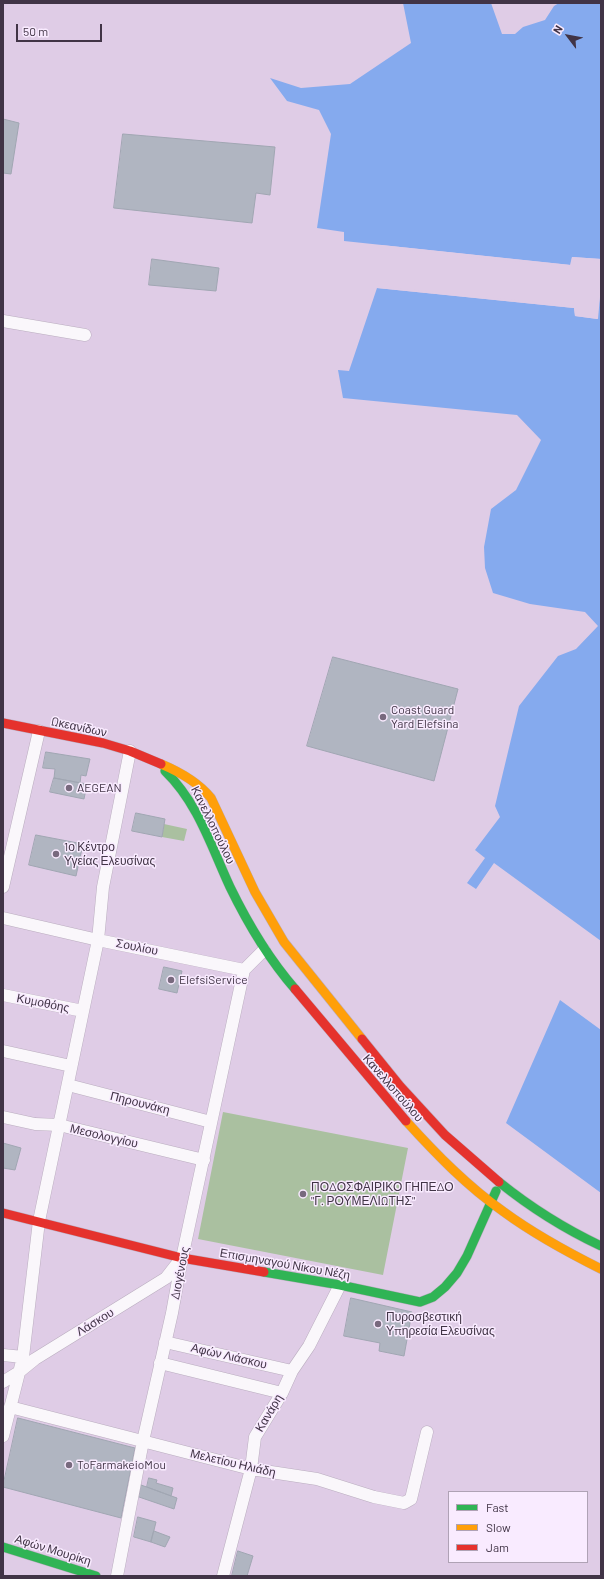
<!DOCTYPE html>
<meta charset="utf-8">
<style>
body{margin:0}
#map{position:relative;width:604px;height:1579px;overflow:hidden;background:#dfcce6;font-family:Barlow,sans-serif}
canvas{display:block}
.frame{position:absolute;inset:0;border:4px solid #413446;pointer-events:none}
.legend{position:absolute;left:448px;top:1491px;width:140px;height:72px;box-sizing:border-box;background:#f9ebff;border:1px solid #afa2b5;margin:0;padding:5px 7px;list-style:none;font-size:12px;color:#413446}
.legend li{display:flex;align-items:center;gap:8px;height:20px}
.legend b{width:20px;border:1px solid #afa2b5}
.north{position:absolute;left:548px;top:16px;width:40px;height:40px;-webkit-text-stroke:3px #f9ebff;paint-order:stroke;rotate:302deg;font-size:11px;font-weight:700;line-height:16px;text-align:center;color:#413446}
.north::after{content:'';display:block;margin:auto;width:14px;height:18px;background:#413446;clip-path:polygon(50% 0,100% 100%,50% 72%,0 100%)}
.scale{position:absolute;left:16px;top:24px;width:86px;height:18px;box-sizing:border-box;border:2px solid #413446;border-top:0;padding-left:5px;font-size:12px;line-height:14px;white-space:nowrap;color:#413446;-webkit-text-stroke:3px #f9ebff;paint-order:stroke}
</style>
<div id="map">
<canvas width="604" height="1579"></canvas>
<div class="frame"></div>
<ul class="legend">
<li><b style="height:5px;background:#30b455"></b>Fast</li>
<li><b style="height:5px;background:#ff9f0a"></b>Slow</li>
<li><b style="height:5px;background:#e5322d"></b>Jam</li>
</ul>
<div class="north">N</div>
<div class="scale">50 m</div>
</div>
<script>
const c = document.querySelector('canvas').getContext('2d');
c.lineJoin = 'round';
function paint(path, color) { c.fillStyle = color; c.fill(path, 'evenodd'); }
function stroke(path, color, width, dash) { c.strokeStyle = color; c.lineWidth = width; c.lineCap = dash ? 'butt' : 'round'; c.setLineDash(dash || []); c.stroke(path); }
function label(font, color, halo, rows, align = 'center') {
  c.font = font + ' Barlow,sans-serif'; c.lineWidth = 3; c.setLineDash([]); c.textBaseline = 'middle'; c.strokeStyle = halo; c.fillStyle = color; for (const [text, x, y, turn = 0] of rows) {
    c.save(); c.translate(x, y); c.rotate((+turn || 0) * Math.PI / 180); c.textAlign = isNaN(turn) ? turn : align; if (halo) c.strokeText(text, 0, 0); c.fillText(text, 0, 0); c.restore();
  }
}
paint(new Path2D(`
 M164 824 187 829 184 841 162 837Z
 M223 1112 408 1148 383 1275 198 1239Z`), '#aac0a0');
paint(new Path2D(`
 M403 3H491L502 34H515L523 27 545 20 554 6 559 3H601V259L572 257 571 265 344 241V232L317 228 331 134 319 110 287 101 270 78 301 88 350 84 411 43Z
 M601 287V941L494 863 476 889 467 883 485 858 475 850 500 817 495 806 519 706 558 656 576 649 598 626 585 612 530 604 493 593 485 568 484 547 491 509 516 490 541 440 517 415 343 398 338 370 349 371 377 288 574 308 575 316 597 319Z
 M560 1000 601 1030V1193L506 1123Z`), '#85aaee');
paint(new Path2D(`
 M381 245 570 265 572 257 601 259V261L574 259 572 266 570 267 381 247Z
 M601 285 598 319 575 316 574 308 377 288V286L574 306 577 314 596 317 599 287Z`), '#dfcce6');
const building = new Path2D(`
 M3 119 19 123 11 174 3 173Z
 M123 134 275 147 270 195 256 193 252 223 114 208Z
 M152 259 219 268 216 291 149 285Z
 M333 657 458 689 434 781 307 746Z
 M46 752 90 759 86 776 81 775 80 783 54 778 55 769 43 768Z
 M54 778 87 784 84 799 50 792Z
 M136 813 165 819 162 837 132 831Z
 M36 835 83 844 76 876 29 865Z
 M164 967 182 971 177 993 159 989Z
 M3 1143 21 1148 15 1170 3 1168Z
 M351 1298 412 1312 404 1356 379 1351 380 1343 344 1336Z
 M18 1418 135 1448 121 1518 3 1487Z
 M149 1478 157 1480 156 1483 173 1488 171 1496 147 1487Z
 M141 1485 177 1498 174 1509 139 1497Z
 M138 1517 156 1522 151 1542 134 1537Z
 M154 1531 170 1537 165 1547 151 1542Z
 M238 1551 253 1556 247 1576H232Z`);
paint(building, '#b0b5c1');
stroke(building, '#a0a6b2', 1);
const street = new Path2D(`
 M3 321 85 335
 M3 887 39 731
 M3 918 98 940 244 970 264 950
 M3 995 83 1011
 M3 1051 71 1066
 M68 1085 211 1122
 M3 1117 35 1124 59 1125 204 1160
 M165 1342 292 1371
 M3 1355 23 1357
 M160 1363 282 1393
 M3 1382 19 1372 35 1359 166 1278 180 1260
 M10 1407 251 1469 317 1479 374 1497 404 1503 411 1499 427 1432
 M3 1436 23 1357 39 1221 98 940 103 887 130 751
 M117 1576 143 1441 172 1313 182 1258 244 970
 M223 1576 251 1469 255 1437 282 1393 292 1371 309 1346 340 1285`);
const fast = new Path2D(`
 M165 771C198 803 211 846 230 887 248 924 268 958 295 989
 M499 1182C530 1207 565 1229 601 1246
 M264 1272 340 1285 420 1302 433 1297 445 1287 457 1273 467 1256 496 1191
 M3 1547 96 1576`);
const slow = new Path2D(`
 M161 764C180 772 198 782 211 798L255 892 284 942 362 1039
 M406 1121C436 1154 467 1186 504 1212 534 1234 567 1252 601 1269`);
const jam = new Path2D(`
 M3 723 103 743 130 751 161 764
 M295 989 406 1121
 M362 1039 400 1086 445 1135 499 1182
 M3 1213 182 1258 264 1272`);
stroke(street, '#baadbf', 13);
stroke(fast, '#baadbf', 10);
stroke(slow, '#baadbf', 10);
stroke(jam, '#baadbf', 10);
stroke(street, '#faf7fb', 12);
stroke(fast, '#30b455', 9);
stroke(slow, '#ff9f0a', 9);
stroke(jam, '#e5322d', 9);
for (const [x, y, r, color] of [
 [383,717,4,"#78697e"],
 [69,788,4,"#78697e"],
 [56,854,4,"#78697e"],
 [171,980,4,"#78697e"],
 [303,1194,4,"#78697e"],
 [378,1324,4,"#78697e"],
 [69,1465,4,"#78697e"]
]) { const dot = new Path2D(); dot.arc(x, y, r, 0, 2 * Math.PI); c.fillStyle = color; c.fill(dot); stroke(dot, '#f9ebff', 1.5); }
label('12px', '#413446', '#f9ebff', [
 ["Coast Guard",391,710],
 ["Yard Elefsina",391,724],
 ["AEGEAN",77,788],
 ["1ο Κέντρο",64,847],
 ["Υγείας Ελευσίνας",64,861],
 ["ElefsiService",179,980],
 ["ΠΟΔΟΣΦΑΙΡΙΚΟ ΓΗΠΕΔΟ",311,1187],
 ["\"Γ. ΡΟΥΜΕΛΙΩΤΗΣ\"",311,1201],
 ["Πυροσβεστική",386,1317],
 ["Υπηρεσία Ελευσίνας",386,1331],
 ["ToFarmakeioMou",77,1465]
], 'left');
label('12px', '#413446', '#f9ebff', [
 ["Ωκεανίδων",79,727,12],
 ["Κανελλοπούλου",213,825,64],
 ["Σουλίου",137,947,11],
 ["Κυμοθόης",43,1003,11],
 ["Κανελλοπούλου",393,1088,49],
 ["Πηρουνάκη",140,1103,14],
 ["Μεσολογγίου",104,1136,13],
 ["Επισμηναγού Νίκου Νέζη",285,1264,10],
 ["Διογένους",180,1273,-79],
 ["Λάσκου",95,1322,-32],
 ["Αφών Λιάσκου",229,1356,13],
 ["Κανάρη",269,1413,-59],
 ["Μελετίου Ηλιάδη",233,1463,13],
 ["Αφών Μουρίκη",53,1550,17]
]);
</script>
